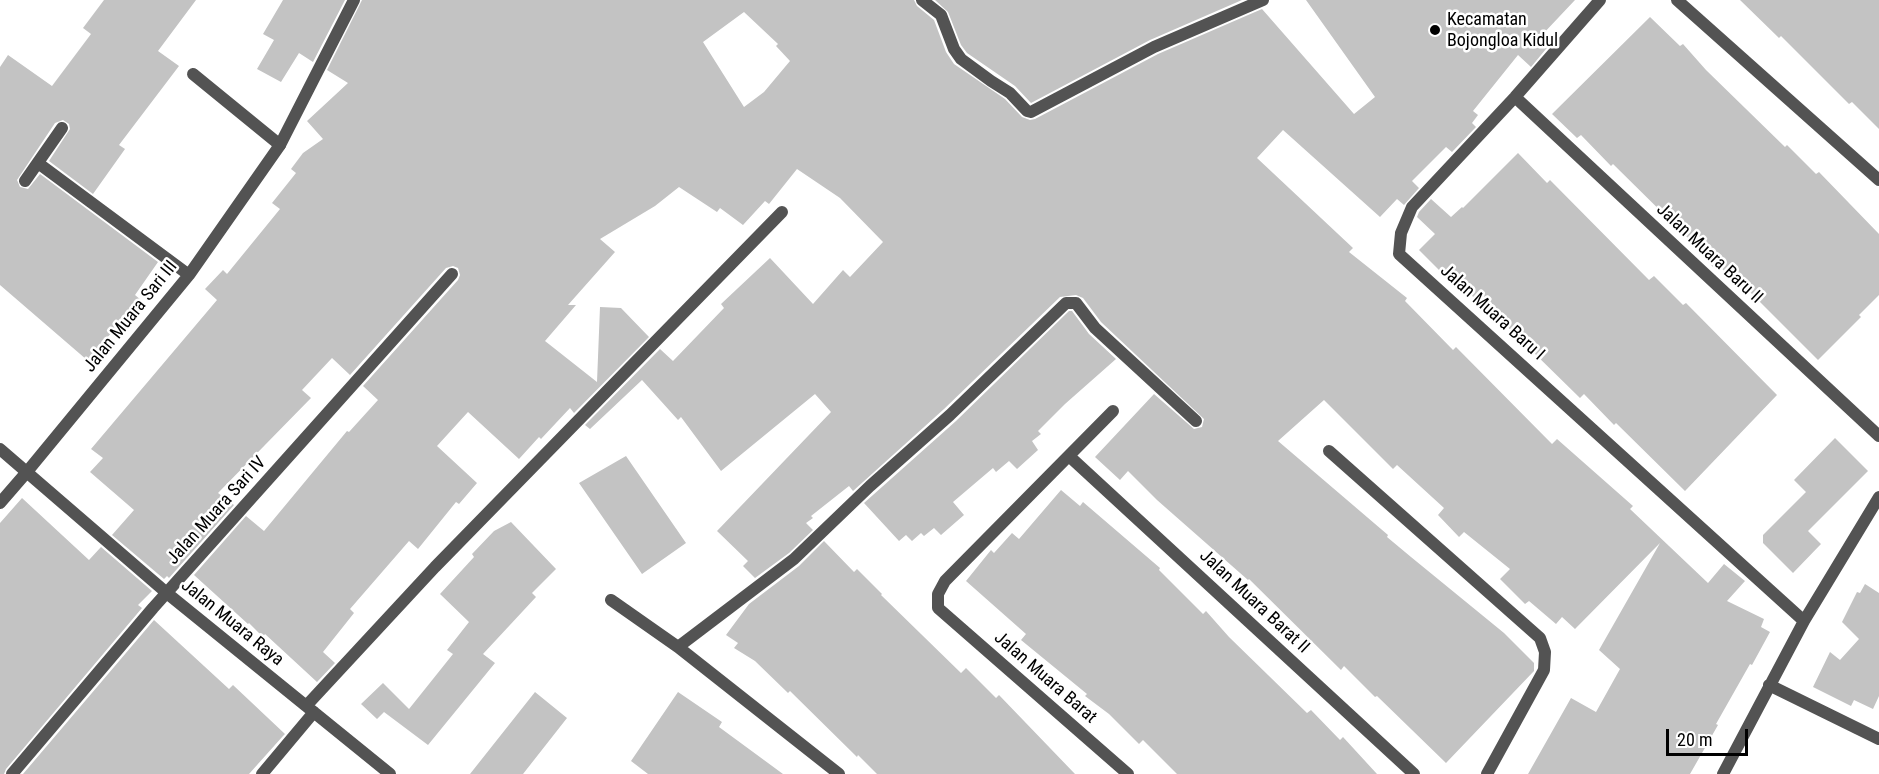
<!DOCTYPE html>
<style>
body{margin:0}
#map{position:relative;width:1879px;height:774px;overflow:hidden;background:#fff;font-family:"Roboto Condensed",sans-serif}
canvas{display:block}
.scale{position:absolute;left:1666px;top:729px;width:82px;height:27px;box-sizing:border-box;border:3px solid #000;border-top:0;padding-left:8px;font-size:18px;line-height:21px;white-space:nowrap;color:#000;-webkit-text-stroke:4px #fff;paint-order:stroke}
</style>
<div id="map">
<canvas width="1879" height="774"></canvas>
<div class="scale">20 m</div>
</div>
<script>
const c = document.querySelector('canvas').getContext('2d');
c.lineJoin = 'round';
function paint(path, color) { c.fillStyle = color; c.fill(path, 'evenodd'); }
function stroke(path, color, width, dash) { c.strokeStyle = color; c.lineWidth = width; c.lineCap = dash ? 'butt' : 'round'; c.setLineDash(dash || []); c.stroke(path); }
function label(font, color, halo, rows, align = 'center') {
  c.font = font + ' "Roboto Condensed",sans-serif'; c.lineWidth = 5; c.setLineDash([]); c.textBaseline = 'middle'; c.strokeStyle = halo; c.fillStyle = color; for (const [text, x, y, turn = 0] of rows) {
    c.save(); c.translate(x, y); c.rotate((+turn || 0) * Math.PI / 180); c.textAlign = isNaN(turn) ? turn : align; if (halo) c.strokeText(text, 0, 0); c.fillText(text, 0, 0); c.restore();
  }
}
paint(new Path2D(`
 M104 0H196L158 51 179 66 119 145 125 149 93 194 49 161 70 129 69 124 63 120 55 123 17 180 20 187 28 189 40 174 158 262 135 295 141 300 87 360 0 285V67L8 55 52 86 91 34 83 28Z
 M283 0H345L313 62 299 53 281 82 257 69 274 40 263 34Z
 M362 0H914L917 6 934 20 946 52 954 64 1005 99 1022 117 1030 120 1035 119 1158 54 1262 9 1354 114 1375 97 1306 0H1575L1542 35 1551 43 1531 67 1518 55 1473 111 1478 115 1472 123 1476 127 1452 152 1446 147 1412 181 1419 188 1404 205 1397 199 1380 217 1283 130 1257 158 1353 248 1349 252 1407 298 1405 301 1453 350 1456 347 1552 444 1557 439 1633 506 1630 509 1708 583 1724 564 1745 581 1727 601 1764 619 1761 627 1770 632 1752 665 1750 664 1716 724 1718 725 1690 774H1528L1571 698 1596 712 1620 669 1599 650 1660 543 1575 629 1562 617 1556 624 1529 601 1525 604 1500 579 1510 569 1464 532 1459 537 1438 515 1444 508 1397 465 1393 469 1324 400 1278 441 1388 535 1387 537 1411 557 1504 633 1534 663V671L1446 763 1377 696 1375 697 1344 666 1341 670 1249 579 1248 580 1157 500 1128 471 1120 480 1095 457 1154 394 1194 429 1202 427 1204 419 1101 322 1083 298 1076 295 1060 297 944 409 853 491 849 486 811 516 813 518 806 523 813 530 789 553 755 578 743 566 748 561 717 531 831 412 815 394 721 471 681 417 678 420 642 380 590 429 585 425 660 349 673 361 724 308 721 304 770 258 813 304 843 270 850 277 883 242 840 198 797 169 769 204 765 201 743 225 720 208 717 212 679 187 655 206 600 239 615 252 568 305H576L545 341 597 382 600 307 621 308 649 337 574 413 570 408 541 439 539 437 519 459 468 412 437 446 477 483 459 504 456 502 418 549 409 541 350 609 354 613 323 652 335 663 317 682 265 634 263 637 249 623 248 624 194 575 246 516 264 531 347 431 349 432 378 400 363 386 458 280 460 275 458 268 453 266 446 268 350 375 332 358 302 390 311 398 218 493 234 505 169 578 167 576 164 579 112 535 134 510 90 472 103 458 91 449 217 300 205 289 223 270 227 274 280 209 272 203 296 173 291 169 303 153 323 139 307 121 348 83 327 70ZM744 12 778 44 776 46 790 61 764 92 744 107 703 42Z
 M935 0H1242L1150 40 1031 103 1015 86 967 53 961 45 948 12Z
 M1740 0H1879V129L1852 102 1849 104 1781 36 1779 38Z
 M1650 17 1680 46 1683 44 1706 70 1785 147 1787 145 1816 174 1819 172 1879 234V295L1859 315 1861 317 1818 360 1750 292 1748 294 1717 264 1713 267 1689 242 1690 240 1613 164 1611 166 1581 135 1577 138 1552 114Z
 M1518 153 1547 183 1550 180 1649 280 1654 276 1683 305 1686 303 1777 395 1685 491 1616 423 1614 425 1584 394 1580 398 1480 300 1478 302 1448 271 1444 275 1419 250 1435 234 1417 217 1419 212 1431 199 1451 217 1462 207 1463 208Z
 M1069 311H1072L1089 334 1116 359 1065 404 1038 431 1041 434 1032 441 1038 450 1017 469 1009 461 996 472 993 468 953 502 964 515 941 535 934 528 924 536 921 533 912 541 906 535 899 541 864 503 956 421Z
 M1835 438 1868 471 1808 531 1821 544 1793 573 1763 543V535L1806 492 1794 480Z
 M626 456 686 543 642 574 579 483Z
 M1061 490 1080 506 1083 502 1160 568 1159 570 1203 614 1206 611 1229 637 1307 713 1311 710 1340 740 1343 737 1377 774H1177L1143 740 1139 744 1109 714 1085 696 1087 694 1021 640 1026 634 966 581 991 550 994 553 1012 533 1019 539Z
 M22 498 89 560 101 547 152 591 138 605 142 608 6 769 4 774H0V523Z
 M511 522 556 569 532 593 536 597 483 654 495 663 428 745 384 712 377 719 361 704 383 683 409 709 453 654 447 650 469 622 440 594 474 557 472 554 494 531Z
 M824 541 854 572 857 569 882 594 881 595 961 673 966 668 996 698 999 695 1075 774H877L858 755 857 757 790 691 788 693 755 661 734 648 738 643 726 635 749 604 799 566Z
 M1865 584 1879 593V696L1873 709 1854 700 1851 706 1813 687 1830 652 1840 660 1859 639 1842 622 1857 592 1860 593Z
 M154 620 229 689 233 685 285 734 283 736 249 774H23Z
 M535 692 567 718 523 774H470Z
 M678 692 722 722 719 727 783 774H648L631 761Z`), '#c3c3c3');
stroke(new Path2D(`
 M193 74 280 145`), '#535353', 12);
stroke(new Path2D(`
 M922 0 941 15 954 49 961 59 991 81 1010 93 1027 111 1031 112 1154 47 1263 0
 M1600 0 1515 97 1412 207 1401 233 1399 254 1804 621
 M1677 0 1879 180
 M1515 97 1879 436
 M38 163 189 275
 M25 181 62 128
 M1113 411 945 581 938 594V608L1128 774
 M0 449 168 594 390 774
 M1329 451 1540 638 1545 652 1544 670 1487 774
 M1069 456 1414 774
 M0 503 26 473 189 275 280 145 354 0
 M611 600 678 647 839 774
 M678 647 794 559 870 486 950 415 1066 303H1076L1095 328 1196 421
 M1769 685 1879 739
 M307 705 435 567 782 212
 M12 774 153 608 452 274
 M262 774 314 712
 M1723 774 1804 621 1879 497`), '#535353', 12);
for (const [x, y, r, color] of [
 [1435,30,6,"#000"]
]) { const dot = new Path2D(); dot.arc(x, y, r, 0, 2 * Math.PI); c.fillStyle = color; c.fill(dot); stroke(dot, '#fff', 2); }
label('18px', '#000', '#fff', [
 ["Kecamatan",1447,20],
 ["Bojongloa Kidul",1447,41]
], 'left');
label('18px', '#000', '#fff', [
 ["Jalan Muara Baru II",1709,254,43],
 ["Jalan Muara Baru I",1492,313,42],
 ["Jalan Muara Sari III",131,317,-51],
 ["Jalan Muara Sari IV",217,511,-48],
 ["Jalan Muara Barat II",1254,602,43],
 ["Jalan Muara Raya",232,623,39],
 ["Jalan Muara Barat",1045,678,41]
]);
</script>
